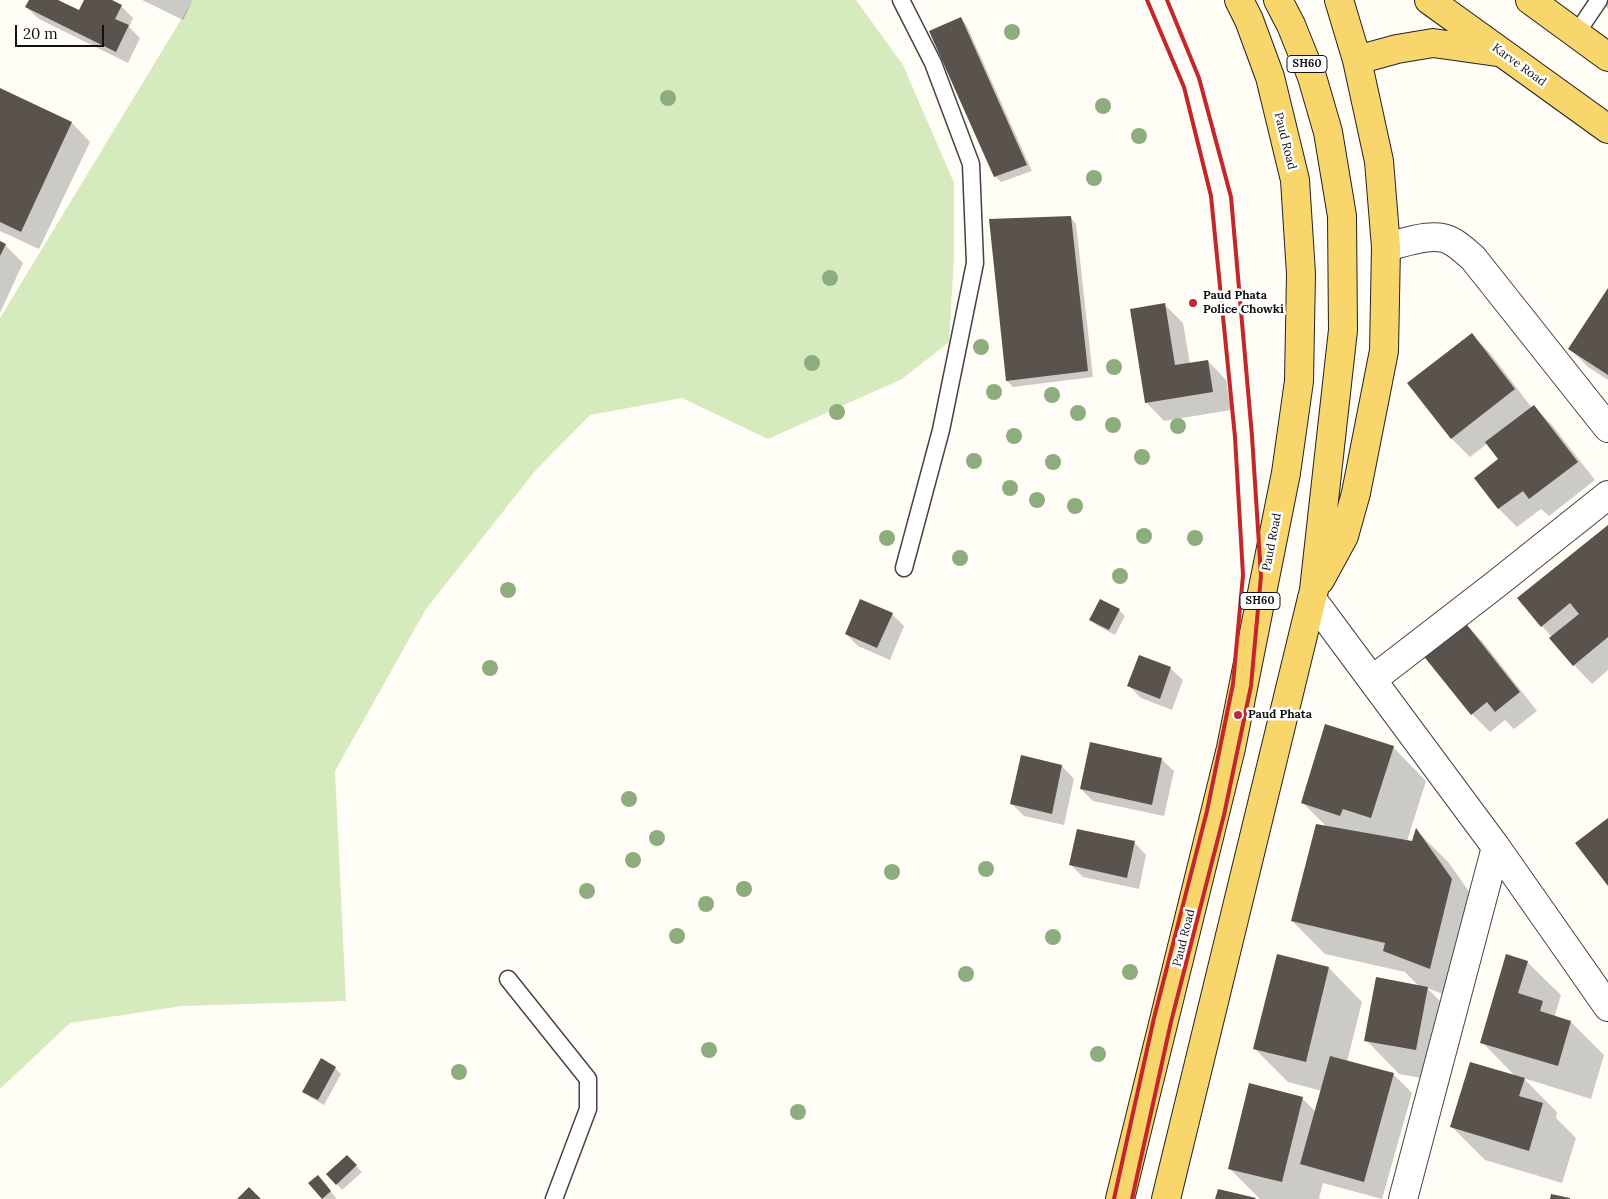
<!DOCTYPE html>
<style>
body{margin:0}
#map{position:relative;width:1608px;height:1199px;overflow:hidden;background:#fffdf5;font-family:Lora,serif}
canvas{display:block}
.scale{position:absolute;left:15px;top:25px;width:89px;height:22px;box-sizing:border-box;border:2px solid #111;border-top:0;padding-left:6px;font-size:15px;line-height:18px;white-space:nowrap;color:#111;-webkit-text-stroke:4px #fff;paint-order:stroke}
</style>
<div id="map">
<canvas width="1608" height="1199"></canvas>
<div class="scale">20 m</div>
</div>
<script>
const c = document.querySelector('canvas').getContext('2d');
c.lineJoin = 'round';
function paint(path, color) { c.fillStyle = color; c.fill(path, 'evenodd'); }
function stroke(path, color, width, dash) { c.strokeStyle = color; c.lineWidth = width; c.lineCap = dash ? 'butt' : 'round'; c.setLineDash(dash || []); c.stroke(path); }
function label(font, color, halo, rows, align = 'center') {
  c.font = font + ' Lora,serif'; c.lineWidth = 5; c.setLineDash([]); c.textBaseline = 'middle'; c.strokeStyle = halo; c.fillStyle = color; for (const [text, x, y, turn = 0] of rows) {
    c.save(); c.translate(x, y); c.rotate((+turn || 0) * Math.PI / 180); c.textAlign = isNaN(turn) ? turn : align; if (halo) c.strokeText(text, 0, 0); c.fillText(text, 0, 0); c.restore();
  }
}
paint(new Path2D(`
 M193 0H856L903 65 954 183V258L949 342 902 379 768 439 682 398 590 415 535 471 426 609 335 771 346 1001 182 1006 70 1023 0 1089V318Z`), '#d5ebbd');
paint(new Path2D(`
 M30 0H55L80 12 86 0H109L121 6 133 18 129 27 140 38 128 63 39 19 26 7Z
 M142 0H193L183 20Z
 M1608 0V9L1604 5Z
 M960 18 966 24 1032 171 1001 182 995 176Z
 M0 90 72 123 90 142 39 249 0 231Z
 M1071 218 1076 224 1093 377 1013 387 1007 381Z
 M0 242 5 245 23 263 0 313Z
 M1608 290V380L1588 367 1570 349Z
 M1165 305 1183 323 1190 364 1208 361 1226 380 1231 410 1164 421 1146 402Z
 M1471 334 1490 353 1532 408 1534 407 1552 425 1595 480 1549 516 1541 509 1517 527 1499 509 1476 478 1500 459 1488 443 1470 457 1452 439 1409 383Z
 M1608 526V670L1592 684 1574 665 1552 637 1542 626Z
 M1119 610 1125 616 1115 635 1096 625 1090 619Z
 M892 614 904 626 890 660 858 646 846 634Z
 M1464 623 1482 641 1537 711 1514 729 1505 720 1490 732 1472 714Z
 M1170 668 1183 680 1172 710 1141 698 1129 686Z
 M1393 747 1426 781 1407 841 1413 842 1416 830 1449 863 1484 913 1464 1002 1427 988 1460 1021 1449 1083 1399 1074 1366 1040 1419 986 1405 972 1325 954 1292 921 1327 827 1302 802Z
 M1022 757 1062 766 1074 779 1064 825 1024 816 1011 803Z
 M1161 759 1174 771 1164 816 1093 801 1081 789Z
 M1134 842 1146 855 1139 889 1083 877 1071 865Z
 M1527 962 1561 995 1555 1015 1558 1018 1571 1022 1604 1055 1591 1099 1523 1078 1557 1112 1556 1118 1576 1138 1562 1183 1485 1160 1452 1127 1516 1077 1482 1042Z
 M1329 968 1362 1002 1347 1062 1393 1074 1412 1093 1382 1199 1323 1183 1319 1198 1321 1199H1260L1229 1168 1302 1098 1316 1112 1322 1091 1288 1082 1255 1049Z
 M335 1068 341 1074 324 1105 310 1097 304 1091Z
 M347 1157 362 1172 342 1190 337 1184Z
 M323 1182 336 1198 335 1199H323L310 1183Z`), '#0003');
paint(new Path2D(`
 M29 0H58L79 10 84 0H112L122 5 115 19 129 25 116 52 25 7Z
 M961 17 1027 165 994 177 929 31Z
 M0 88 72 122 21 232 0 222Z
 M1071 216 1088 371 1006 381 989 219Z
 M0 241 6 244 0 256Z
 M1608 288V375L1568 349Z
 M1165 303 1175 365 1208 360 1213 392 1145 403 1130 309Z
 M1472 333 1515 389 1451 439 1407 383Z
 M1534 405 1578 462 1529 499 1523 491 1498 509 1474 478 1498 459 1485 442Z
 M1608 525V637L1573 666 1549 638 1579 614 1570 603 1541 627 1517 598Z
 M860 599 893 613 877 648 845 634Z
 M1100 599 1120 609 1109 630 1089 620Z
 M1464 621 1520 692 1495 712 1487 702 1471 715 1422 654Z
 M1139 655 1171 667 1160 699 1127 686Z
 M1325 724 1394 746 1371 818 1343 809 1340 816 1301 803Z
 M1090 742 1162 758 1152 805 1080 789Z
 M1021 755 1062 765 1052 814 1010 804Z
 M1608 818V886L1575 843Z
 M1316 824 1412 841 1416 828 1452 879 1430 969 1383 951 1385 943 1291 921Z
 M1077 829 1135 841 1127 878 1069 865Z
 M1277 954 1329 967 1306 1062 1253 1049Z
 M1506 954 1528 961 1518 993 1543 1001 1540 1011 1571 1021 1558 1066 1480 1043Z
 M1376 977 1428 987 1416 1050 1364 1041Z
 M1330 1056 1394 1073 1364 1182 1300 1164Z
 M321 1058 336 1067 318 1100 302 1092Z
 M1470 1062 1525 1078 1519 1096 1543 1103 1529 1151 1450 1127Z
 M1249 1083 1303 1097 1282 1182 1228 1169Z
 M347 1155 357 1165 336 1185 326 1174Z
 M318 1175 331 1191 322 1199 308 1183Z
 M249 1187 261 1199H237Z
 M1218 1189 1256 1198 1255 1199H1215Z
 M1551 1194 1570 1198V1199H1550Z`), '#5a524d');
const lane = new Path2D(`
 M901 0 933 63 971 164 975 263 941 430 904 568
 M1576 34 1599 0
 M508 979 588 1079V1109L554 1199`);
const street = new Path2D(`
 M1386 247C1404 243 1434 231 1451 241 1459 245 1466 252 1473 258L1608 428
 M1312 599 1496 847 1608 1007
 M1372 680 1495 585 1608 495
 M1403 1199 1496 847`);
const primary = new Path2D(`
 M1429 0 1608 129
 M1530 0 1608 57
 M1357 60 1397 49 1433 43 1497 52
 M1320 580 1344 536 1356 493 1384 351 1386 247 1379 161 1357 60 1339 0
 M1120 1199 1231 748 1286 473 1299 381 1301 274 1295 180 1270 77 1249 20 1239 0
 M1166 1199 1314 590 1343 330 1342 216 1328 132 1312 77 1291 25 1278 0`);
stroke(lane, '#444', 19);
stroke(street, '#444', 30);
stroke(primary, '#222', 30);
stroke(lane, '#fff', 16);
stroke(street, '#fff', 28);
stroke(primary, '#f9d66b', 28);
stroke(new Path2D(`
 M1114 1199 1154 1018 1207 811 1233 684 1243 575 1235 437 1211 196 1184 87 1147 0
 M1132 1199 1171 1022 1224 815 1251 686 1261 576 1252 436 1231 197 1199 78 1167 0`), '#c4262e', 4);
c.fillStyle = '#8dad7f';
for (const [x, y] of [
 [1012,32],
 [668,98],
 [1103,106],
 [1139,136],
 [1094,178],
 [830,278],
 [981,347],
 [812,363],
 [1114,367],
 [994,392],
 [1052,395],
 [837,412],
 [1078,413],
 [1113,425],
 [1178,426],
 [1014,436],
 [1142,457],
 [974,461],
 [1053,462],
 [1010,488],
 [1037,500],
 [1075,506],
 [1144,536],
 [887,538],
 [1195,538],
 [960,558],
 [1120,576],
 [508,590],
 [490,668],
 [629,799],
 [657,838],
 [633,860],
 [986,869],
 [892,872],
 [744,889],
 [587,891],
 [706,904],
 [677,936],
 [1053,937],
 [1130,972],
 [966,974],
 [709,1050],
 [1098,1054],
 [459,1072],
 [798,1112]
]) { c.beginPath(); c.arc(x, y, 8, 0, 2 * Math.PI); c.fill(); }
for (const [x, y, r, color] of [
 [1193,303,5,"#c4262e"],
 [1238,715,5,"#c4262e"]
]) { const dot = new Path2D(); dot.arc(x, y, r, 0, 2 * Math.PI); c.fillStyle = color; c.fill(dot); stroke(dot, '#fff', 2); }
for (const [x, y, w] of [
 [1307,64,40],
 [1260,601,40]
]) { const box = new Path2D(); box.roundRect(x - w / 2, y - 8.5, w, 17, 4); c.fillStyle = '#fff'; c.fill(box); stroke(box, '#111', 1); }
label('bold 11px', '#111', null, [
 ["SH60",1307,64],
 ["SH60",1260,601]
]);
label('12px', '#111', '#fff', [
 ["Karve Road",1519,65,36],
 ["Paud Road",1285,141,76],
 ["Paud Road",1272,542,-79],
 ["Paud Road",1184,938,-76]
]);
label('bold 12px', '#111', '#fff', [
 ["Paud Phata",1203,296],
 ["Police Chowki",1203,310],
 ["Paud Phata",1248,715]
], 'left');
</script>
